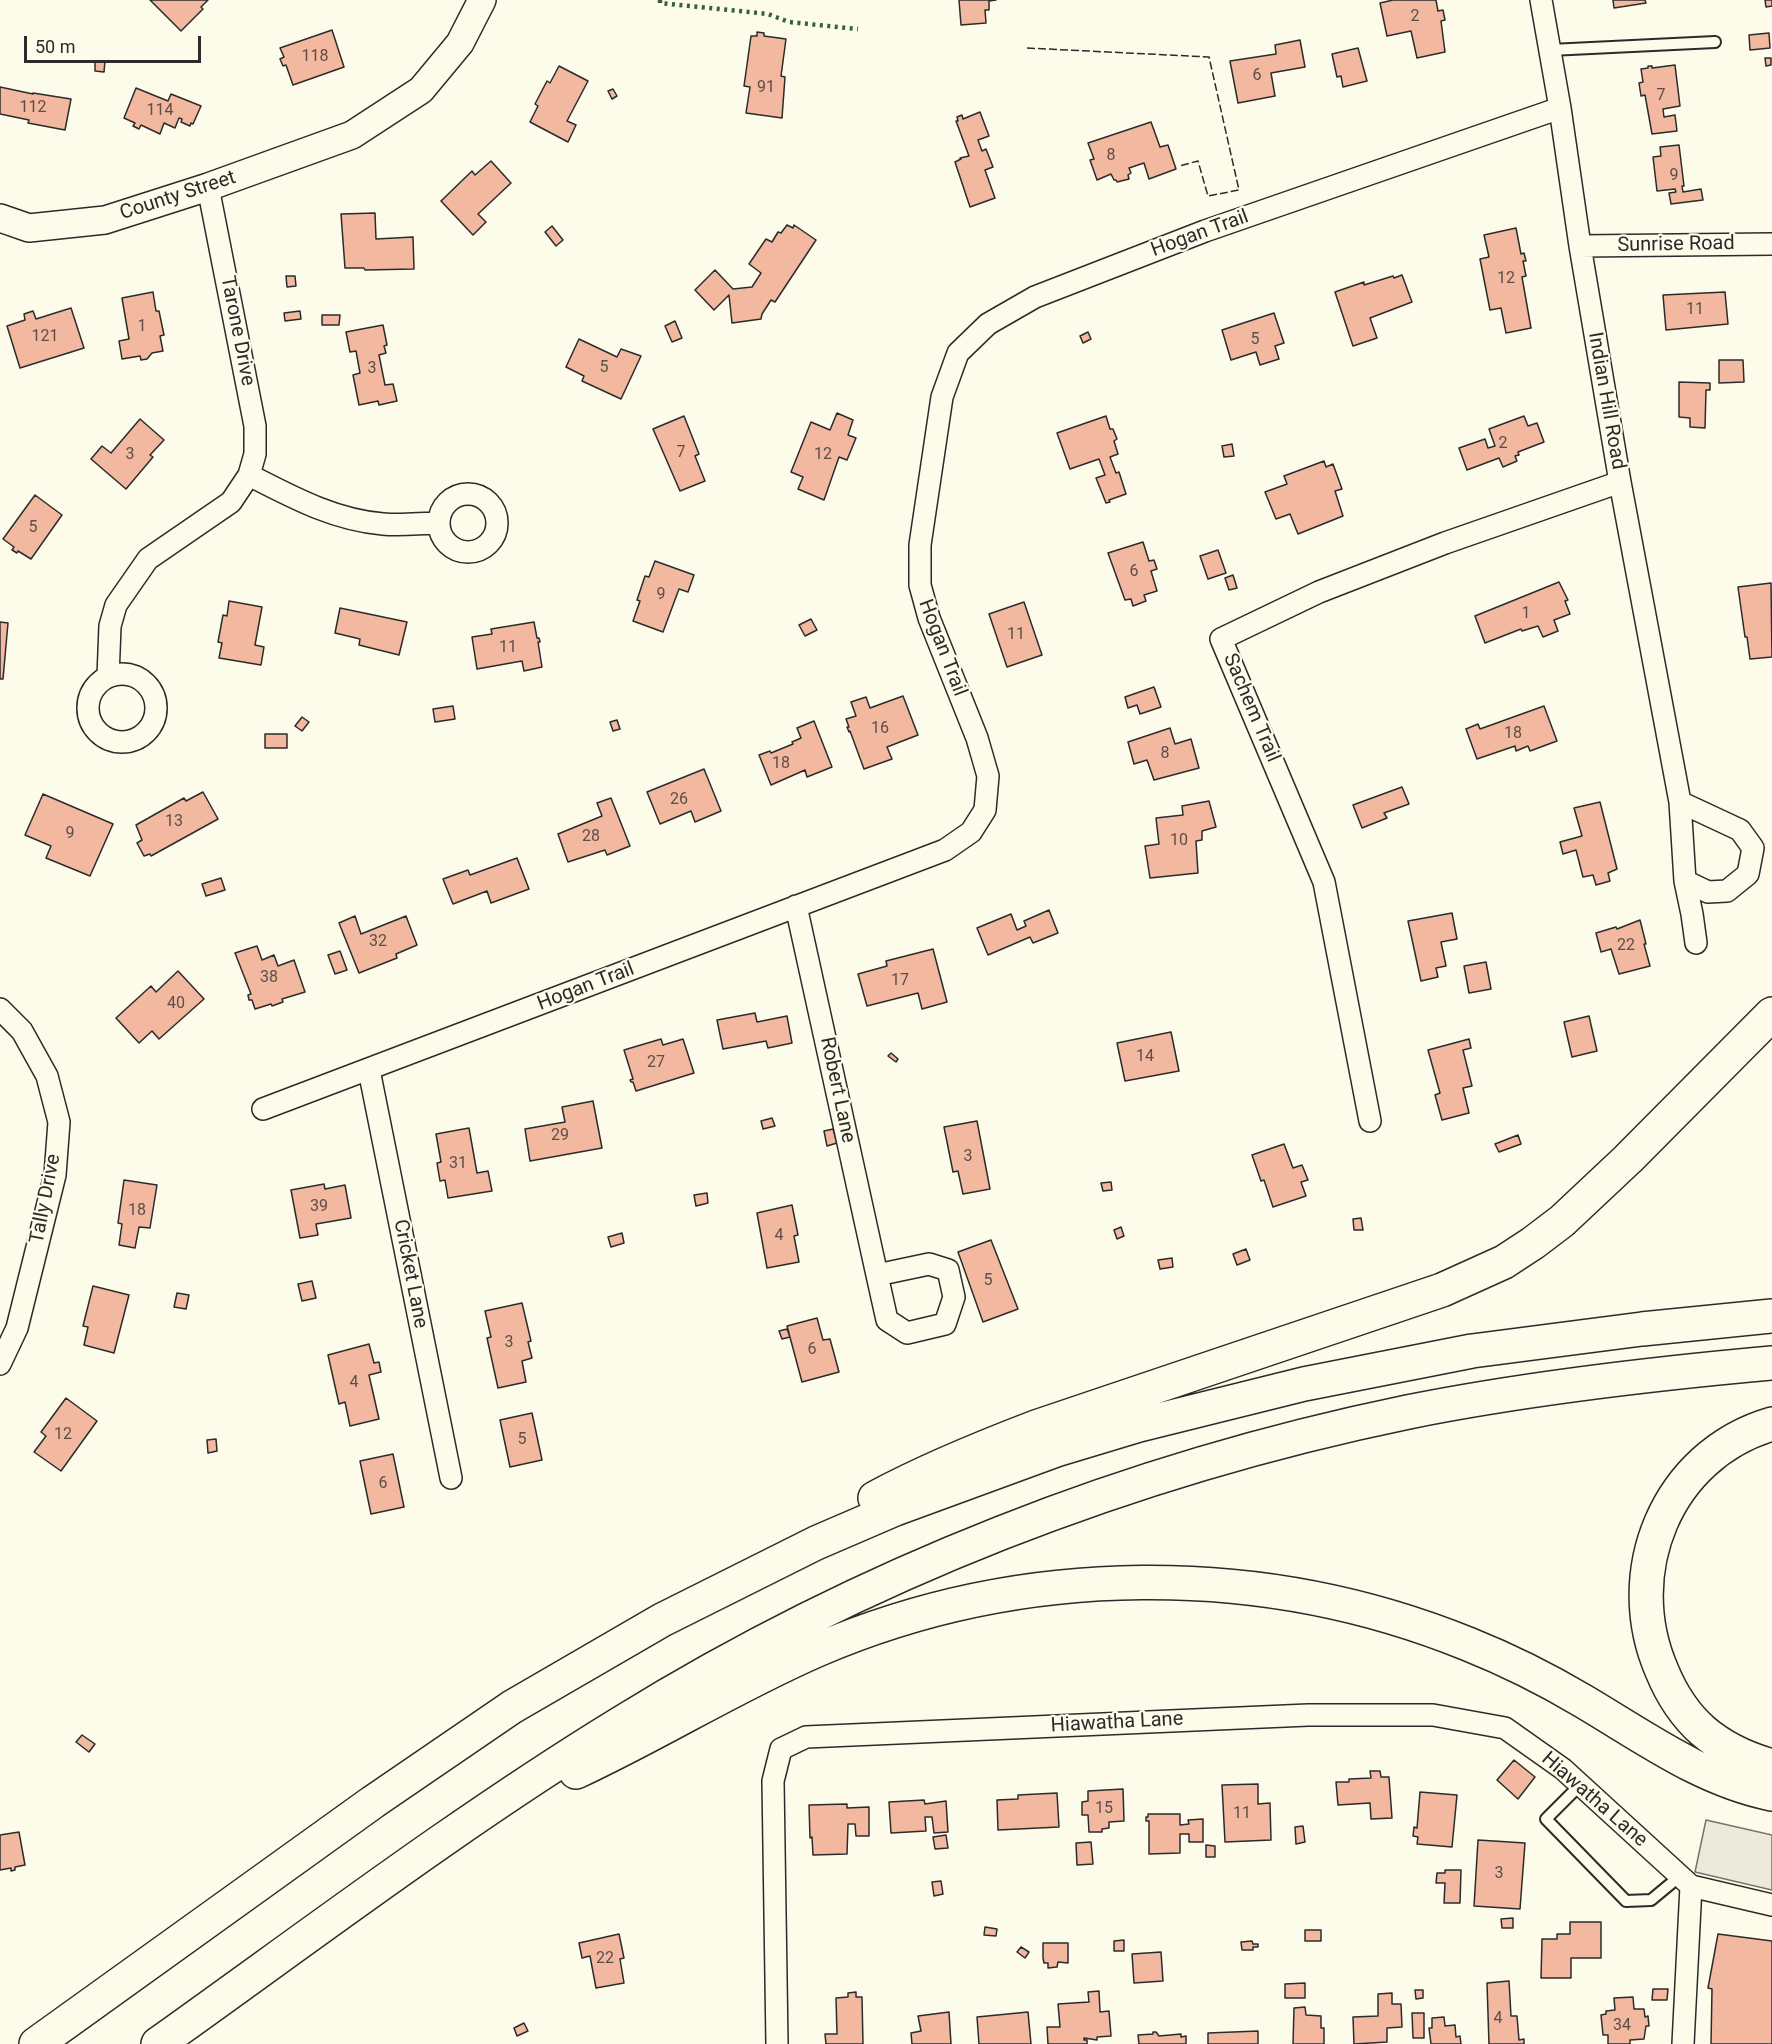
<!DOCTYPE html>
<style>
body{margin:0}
#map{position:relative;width:1772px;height:2044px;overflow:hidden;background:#fdfbea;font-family:Roboto,sans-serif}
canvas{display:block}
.scale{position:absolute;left:24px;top:36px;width:177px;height:27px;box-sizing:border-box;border:3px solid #2b2b2b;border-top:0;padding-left:8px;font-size:18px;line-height:21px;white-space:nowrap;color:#2b2b2b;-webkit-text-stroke:4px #fdfbea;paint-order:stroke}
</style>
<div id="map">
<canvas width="1772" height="2044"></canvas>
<div class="scale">50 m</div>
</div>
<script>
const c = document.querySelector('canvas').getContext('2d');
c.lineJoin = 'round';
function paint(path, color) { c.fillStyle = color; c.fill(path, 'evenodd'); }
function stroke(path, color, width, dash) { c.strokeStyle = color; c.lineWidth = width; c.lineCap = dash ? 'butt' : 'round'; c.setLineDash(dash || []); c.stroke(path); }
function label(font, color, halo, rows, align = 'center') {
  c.font = font + ' Roboto,sans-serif'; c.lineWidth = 4.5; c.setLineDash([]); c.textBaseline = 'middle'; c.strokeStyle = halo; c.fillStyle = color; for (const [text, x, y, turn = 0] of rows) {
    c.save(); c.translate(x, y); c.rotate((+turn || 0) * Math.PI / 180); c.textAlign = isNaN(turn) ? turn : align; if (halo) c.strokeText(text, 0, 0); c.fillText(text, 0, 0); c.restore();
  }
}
const parking = new Path2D(`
 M1706 1820 1772 1835V1890L1695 1872Z`);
paint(parking, '#eceadb');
stroke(parking, '#74746e', 1.5);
const building = new Path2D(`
 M150 0H208L201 7 203 9 181 31Z
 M959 0H996L989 1V10H985L986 23 961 25Z
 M1393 0H1436L1438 11 1443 10 1445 20 1441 21 1445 52 1417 58 1411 31 1387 36 1380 3Z
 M1613 0H1645L1646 3 1614 8Z
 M1765 0H1772V6L1766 7Z
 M332 30 344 67 293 85 286 65 283 66 280 59 284 57 280 48Z
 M757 32 764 33V36L786 39 781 76 785 77 782 118 746 113 750 87 744 86 751 36H757Z
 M1769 33 1770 48 1750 50 1749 35Z
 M1300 40 1305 67 1271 73 1275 96 1238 103 1230 61 1276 54 1275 45Z
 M1358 48 1367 81 1343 87 1341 76 1337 77 1332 54Z
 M1765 58H1771V65L1766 66Z
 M95 61H105L104 72 95 71Z
 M1675 65 1680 106 1663 109 1664 117 1675 115 1677 131 1652 134 1645 95 1641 96 1639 83 1643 82 1641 69 1648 68V66H1652V68Z
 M559 66 588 81 567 121 576 125 568 142 530 122 538 106 535 104 547 81 550 83Z
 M0 87 33 94V93L71 99 65 130 28 123 29 120 0 114Z
 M136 88 168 101 171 94 201 106 193 124 191 123 190 126 181 122 182 119 179 118 175 128 164 123 160 134 141 125 139 129 133 126 135 123 124 118Z
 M613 89 617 96 612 99 608 91Z
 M980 112 989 136 978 140 982 151 986 149 993 167 985 170 995 198 970 207 955 162 961 159 960 158 969 156 956 121H958L957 117 962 115 963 119Z
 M1151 122 1160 147 1168 145 1176 169 1149 179 1144 163 1129 168 1131 173 1128 175 1129 179 1117 182 1116 180H1114L1111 174 1097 180 1090 160 1094 159 1088 143Z
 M1679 145 1684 186H1682L1683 192 1701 189 1703 200 1671 204 1669 193 1676 192 1675 189 1657 191 1653 157 1661 156 1660 147Z
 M491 161 511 183 478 214 486 222 473 235 441 201 472 171 475 175Z
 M375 213 376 239 413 237 414 269 365 270 364 268H345L341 214Z
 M787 225 793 228 794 225 816 240 775 302 771 300 762 314 761 319 732 323 729 295 714 310 695 290 715 270 733 289 752 287 761 273 749 264 766 239 772 242 778 232 781 233Z
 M552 226 563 240 556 246 545 232Z
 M1516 228 1521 254 1524 253 1526 261H1523L1526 276 1522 277 1531 328 1506 333 1501 308 1490 310 1480 259 1489 257 1484 235Z
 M1402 275 1412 302 1370 318 1377 338 1353 346 1335 292 1364 282V285L1393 276 1394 278Z
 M286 276H295L296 286 287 287Z
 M153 292 156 311H159L164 335 160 336 163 351 152 353 147 359 141 360 140 356 122 359 119 341 129 339 122 298Z
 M1725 292 1728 324 1666 330 1663 295Z
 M71 308 84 348 20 368 7 326 25 320 24 314 33 311 36 319Z
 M300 311 301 319 285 321 284 313Z
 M1274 313 1284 343 1275 346 1279 359 1260 365 1256 352 1231 360 1222 330Z
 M322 315H340L339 325H322Z
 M675 321 682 338 672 342 665 326Z
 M383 325 387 345 384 346 386 353 379 355 385 385 393 384 397 401 379 405 378 401 359 405 353 375 360 373 356 351 350 352 346 332Z
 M1088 332 1091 339 1083 343 1080 336Z
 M579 339 617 357 621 349 641 356 621 399 582 381 584 376 566 367Z
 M1719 360H1743L1744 382 1719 383Z
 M1679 382 1710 383V390H1706L1705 428 1690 427V418L1679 417Z
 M837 413 853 420 848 435 856 438 847 460 839 457 824 500 798 489 803 477 791 472 811 422 830 430Z
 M684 416 699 454 695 456 705 481 680 491 653 429Z
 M1106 416 1110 429H1113L1117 439 1114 441 1118 454 1110 457 1116 473 1119 472 1126 494 1109 500 1110 502 1106 503 1096 478 1105 475 1099 459 1070 469 1057 433Z
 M1524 416 1528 426 1537 423 1544 442 1518 452 1519 455 1515 456 1517 461 1503 467 1499 458 1467 470 1459 448 1485 439 1488 448 1495 446 1489 429Z
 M140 419 164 440 150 455 153 457 126 489 91 459 102 446 111 453Z
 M1232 444 1234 456 1224 457 1222 446Z
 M1324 461 1326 467 1333 464 1342 489 1335 491 1343 516 1298 534 1290 514 1276 519 1265 492 1287 484 1284 476Z
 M35 495 62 515 31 559 18 551 17 553 12 550 14 547 3 539Z
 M1143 542 1149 561 1154 560 1157 569 1151 571 1157 591 1144 595 1146 601 1133 606 1131 599 1125 600 1108 553Z
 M1218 550 1226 573 1208 579 1200 556Z
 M655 561 694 575 688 592 679 589 663 632 633 621 640 601 637 600 645 576 649 577Z
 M1233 575 1237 588 1229 590 1225 578Z
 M1559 582 1568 600 1565 601 1570 614 1554 620 1558 631 1543 637 1538 626 1522 631 1521 629 1485 643 1475 616Z
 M1771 583 1772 657 1750 659 1747 637H1745L1738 587Z
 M229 601 262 607 255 645 264 647 261 665 219 658 222 643 218 642 223 615 227 616Z
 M1024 602 1042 655 1007 667 989 614Z
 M340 608 407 622 399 655 359 645 360 639 335 633Z
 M811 619 817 630 805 636 799 625Z
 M0 622 8 623 3 679H0Z
 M534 622 537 638H539L540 642H538L542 667 524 671 522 661 477 669 472 637 492 634 491 629Z
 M1154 687 1161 707 1140 714 1137 705 1128 708 1125 697Z
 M903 696 918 735 887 747 892 759 864 769 850 731 849 732 847 727H849L846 719 856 716 851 702 866 697 870 708Z
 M453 706 455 719 435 722 433 709Z
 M1544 706 1557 741 1530 751 1528 746 1516 751 1515 746 1477 759 1466 729 1478 724 1480 729Z
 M302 717 309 722 302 731 295 726Z
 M617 720 620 729 613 731 610 722Z
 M814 721 832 767 807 777 805 770 771 785 759 755 770 751 771 753 793 744 792 742 801 738 797 728Z
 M1170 728 1175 744 1191 739 1199 768 1154 780 1147 760 1134 764 1128 742Z
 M265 734H287V748H265Z
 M704 769 721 811 695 822 691 811 660 824 647 792Z
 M1402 787 1409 804 1384 813 1387 818 1362 828 1353 805Z
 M203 792 218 819 151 856 150 854 144 856 137 843 142 840 136 825 184 798 186 801Z
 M43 794 113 824 90 876 46 858 51 846 25 835Z
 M611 798 630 846 607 855 605 850 568 862 558 834 602 816 597 803Z
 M1209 801 1216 827 1202 831V840L1196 841 1198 873 1150 878 1145 846 1159 844 1156 818 1183 815 1182 806Z
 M1600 802 1617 869 1608 873 1610 881 1596 885 1593 875 1583 877 1576 850 1563 854 1560 842 1582 836 1574 808Z
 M517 858 529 889 491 903 487 891 453 904 443 879 468 870 470 875Z
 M221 878 225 890 206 896 202 884Z
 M1049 910 1058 933 1033 943 1030 937 988 955 977 928 1011 914 1017 930 1026 926 1024 921Z
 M1452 913 1457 939 1441 942 1446 966 1436 968 1438 977 1421 981 1408 921Z
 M355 916 361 934 406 916 417 945 396 954 397 958 359 973 339 923Z
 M1640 920 1646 944H1644L1650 966 1619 974 1611 949 1601 952 1596 933 1616 927 1617 929Z
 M257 946 262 960 274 955 278 966 294 960 305 992 282 999 283 1002 272 1006 271 1004 255 1009 252 1000H249L248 995 251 994 235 953Z
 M933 949 947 1002 922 1009 918 993 867 1006 858 974 887 966 886 961Z
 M340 951 347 970 335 974 328 955Z
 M1486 962 1491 989 1469 993 1464 966Z
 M178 971 204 999 159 1039 152 1031 139 1043 116 1018 151 986 156 992Z
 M755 1013 757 1022 787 1016 792 1043 768 1048 766 1041 723 1049 717 1020Z
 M1589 1016 1597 1051 1572 1057 1564 1022Z
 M1171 1032 1179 1071 1125 1081 1117 1043Z
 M661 1039 663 1045 683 1039 694 1073 636 1091 633 1082H631L630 1080 633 1079 624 1050Z
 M1469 1039 1471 1048 1463 1050 1472 1086 1463 1088 1469 1113 1442 1120 1435 1095 1440 1093 1428 1050Z
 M891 1053 898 1059 896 1062 888 1056Z
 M593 1101 602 1148 530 1161 525 1129 565 1122 562 1107Z
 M772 1118 775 1126 763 1129 761 1121Z
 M977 1121 990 1189 963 1194 958 1171 953 1172 944 1127Z
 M469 1128 477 1173 488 1171 492 1191 448 1198 445 1180 440 1181 437 1163 441 1162 436 1134Z
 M833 1129 837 1143 827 1146 824 1131Z
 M1518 1135 1521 1144 1499 1152 1495 1144Z
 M1284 1144 1293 1168 1302 1165 1308 1180 1301 1182 1306 1196 1273 1207 1264 1180 1261 1181 1252 1155Z
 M124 1180 157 1185 150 1228 139 1227 135 1248 119 1245 122 1224 118 1223Z
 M1111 1182 1112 1190 1103 1191 1101 1183Z
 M324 1184 325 1189 345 1185 351 1218 316 1224 318 1235 300 1238 291 1190Z
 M707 1193 708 1203 696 1206 694 1195Z
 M792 1205 798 1235 794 1236 799 1262 767 1268 757 1213Z
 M1361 1218 1363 1230H1354L1353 1219Z
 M1121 1227 1124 1236 1117 1239 1114 1230Z
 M622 1233 624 1243 611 1247 608 1237Z
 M991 1240 1018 1309 983 1322 958 1252Z
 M1246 1249 1250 1260 1237 1265 1233 1254Z
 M1172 1258 1173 1267 1160 1269 1158 1260Z
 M312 1281 316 1298 302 1301 298 1284Z
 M93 1286 129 1295 114 1353 84 1345 88 1327 83 1326Z
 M177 1293 189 1295 186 1309 174 1307Z
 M522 1303 531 1341 528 1342 532 1358 522 1361 526 1382 498 1388 487 1338 491 1337 485 1311Z
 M817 1318 823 1340 830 1339 839 1372 802 1382 787 1326Z
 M787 1329 790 1337 782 1339 779 1331Z
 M369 1344 374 1363 379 1362 381 1372 369 1375 379 1419 350 1426 345 1402 339 1404 328 1355Z
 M66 1398 97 1421 61 1471 34 1452 46 1436 41 1432Z
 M532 1413 542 1460 510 1467 500 1420Z
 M216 1439 217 1451 208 1453 207 1440Z
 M393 1454 404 1507 371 1514 360 1461Z
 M82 1735 95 1744 89 1752 76 1742Z
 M1514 1760 1535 1777 1518 1799 1497 1780Z
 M1370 1771H1380L1381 1777H1389L1392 1818 1371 1819 1370 1803 1338 1805 1336 1782H1349V1779L1371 1778Z
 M1258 1784V1804L1270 1803 1271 1840 1225 1842 1222 1785Z
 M1123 1789 1124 1821 1109 1822V1828L1102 1829V1832H1089L1088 1815H1082V1802L1088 1801V1791Z
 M1420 1792 1457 1795 1452 1847 1417 1844 1418 1837 1413 1836 1414 1827 1417 1828Z
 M1057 1793 1059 1827 998 1830 997 1800 1018 1799V1795Z
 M924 1800 925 1804 946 1801 948 1832 934 1833 932 1817H925L926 1831 891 1833 889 1802Z
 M847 1804V1808L869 1807V1836H856L855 1824H848L847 1854 813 1855 812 1837 810 1838 809 1805Z
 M1148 1814H1180V1825L1189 1824 1188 1820 1203 1819V1842H1189V1834H1180V1853L1149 1854V1821H1146V1817H1148Z
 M1303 1826 1305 1842 1296 1844 1295 1827Z
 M19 1832 25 1865 15 1867V1870L11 1871V1868L0 1870V1835Z
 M946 1835 948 1848 935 1849 933 1837Z
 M1478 1840 1525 1843 1520 1909 1474 1906Z
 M1091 1842 1093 1864 1077 1865 1076 1843Z
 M1206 1845 1215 1846V1857H1206Z
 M1445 1870H1461L1460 1903H1444L1445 1883H1436L1437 1873H1445Z
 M941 1881 943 1894 934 1896 932 1882Z
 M1513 1918V1928H1502L1501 1919Z
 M1570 1922H1601V1958H1571V1978H1541L1542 1939H1557V1934H1570Z
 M985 1927 997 1929 996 1936 984 1935Z
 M1305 1930H1321V1941H1305Z
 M619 1934 624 1958 620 1959 624 1983 596 1988 590 1956 582 1958 579 1943Z
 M1718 1934 1772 1941V2044H1711L1712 1989 1708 1988Z
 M1124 1940V1951H1114V1941Z
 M1252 1941 1253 1944H1258V1947H1253V1950H1242L1241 1942Z
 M1043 1943H1068V1963L1058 1962 1057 1967 1048 1968V1963H1044L1043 1958Z
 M1021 1947 1029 1952 1025 1958 1017 1952Z
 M1161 1952 1163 1981 1134 1983 1132 1954Z
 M1509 1981 1511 2016H1517L1519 2040 1524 2039V2044H1489L1487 1983Z
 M1305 1983V1998H1285V1984Z
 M1653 1989H1668L1667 2000H1652Z
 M1415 1990H1423V1998L1416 1999Z
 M1099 1991 1100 2012 1109 2011 1111 2036 1097 2037V2040L1084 2038V2040H1087V2044H1048L1047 2027H1060L1058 2004 1089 2002 1088 1992Z
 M856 1992V1997H862L863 2044H826L825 2034H837L836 1998 848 1997V1993Z
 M1392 1993V2004H1401L1402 2027 1387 2028V2042L1354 2044 1353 2017 1378 2016V1994Z
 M1633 1997 1634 2009H1644L1645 2017 1648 2016 1649 2026H1646L1644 2039 1630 2040V2044H1608V2035H1603L1601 2015 1606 2014V2011L1615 2010 1614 1998Z
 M1305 2007 1306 2015 1321 2016V2028H1324V2044H1293L1294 2008Z
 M949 2012 951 2044H912L911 2033 921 2031 918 2016Z
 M1028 2012 1031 2044H979L977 2017Z
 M1412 2013H1424V2038H1413Z
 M1444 2017 1445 2026 1455 2025 1456 2037 1460 2036 1461 2044H1431L1429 2028H1432V2018Z
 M524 2023 528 2031 517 2036 514 2028Z
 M1258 2031V2044H1208V2033Z
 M1153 2032H1156L1159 2036 1181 2034V2037L1186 2036V2044H1139L1138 2035 1153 2034Z`);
paint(building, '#f2b8a0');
stroke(building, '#2b2b2b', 1.5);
const service = new Path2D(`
 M1550 50 1715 42
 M1580 1785 1546 1819 1626 1901 1651 1900 1680 1876`);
const minor = new Path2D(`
 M1541 0 1560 108 1580 246 1620 482 1680 802 1685 881 1708 892 1727 891 1748 874 1753 848 1740 830 1680 802
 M1580 246 1772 244
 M249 475C292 497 334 520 383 524 402 526 421 523 439 523
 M439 523a29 29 0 1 1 58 0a29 29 0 1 1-58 0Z
 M88 708a34 34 0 1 1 68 0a34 34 0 1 1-68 0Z
 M108 677 110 626 116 605 148 559 231 502 249 475 255 454V426L208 187
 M1685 881 1692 914 1696 943
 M796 906 877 1275 887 1320 907 1333 945 1324 954 1297 948 1270 929 1264 877 1275
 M0 1009 22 1031 47 1076 59 1122 55 1175 17 1328 0 1364
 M369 1070 451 1478
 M263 1109 945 850 971 832 985 810 988 776 977 738 929 618 920 585V545L942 397 958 353 988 324 1035 297 1205 231 1560 108
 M1370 1121 1324 882 1221 639 1319 592 1445 543 1620 482
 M777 2044 773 1781 781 1749 806 1737 1308 1715H1433L1505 1728 1563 1769 1691 1886 1772 1905
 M1683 2044 1691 1886`);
const tertiary = new Path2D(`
 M0 218 29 228 105 220 208 187 352 135 421 90 460 43 482 0`);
const motorway = new Path2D(`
 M1772 1424C1666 1455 1619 1573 1662 1671 1671 1693 1685 1715 1703 1731 1723 1748 1747 1759 1772 1766
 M875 1498C927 1470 981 1448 1036 1427L1442 1290 1504 1262 1533 1243 1562 1221 1628 1159 1772 1014
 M576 1772C658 1734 734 1686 817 1650 1022 1562 1261 1560 1468 1644 1508 1660 1546 1679 1583 1701 1644 1737 1702 1780 1772 1794
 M36 2044 373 1802 512 1707 662 1620 816 1543 895 1509 1056 1450 1139 1425 1304 1384 1472 1351 1642 1329 1772 1316
 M158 2044C311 1935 461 1821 621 1723 862 1574 1131 1469 1408 1412 1528 1388 1650 1374 1772 1363`);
stroke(service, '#2b2b2b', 14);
stroke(minor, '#2b2b2b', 24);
stroke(tertiary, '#2b2b2b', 30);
stroke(motorway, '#2b2b2b', 36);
stroke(service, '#fdfbea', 10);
stroke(minor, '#fdfbea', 21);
stroke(tertiary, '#fdfbea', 27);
stroke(motorway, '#fdfbea', 33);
stroke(new Path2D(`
 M660 0V3L768 14 789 22 858 29`), '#34623c', 4.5, [3, 4.5]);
stroke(new Path2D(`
 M1027 48 1209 57 1239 190 1208 196 1198 161 1179 166`), '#2b2b2b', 1.5, [8, 3]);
label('16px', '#5d4e48', null, [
 ["2",1415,17],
 ["118",315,57],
 ["6",1257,76],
 ["91",766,88],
 ["7",1661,96],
 ["112",33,108],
 ["114",160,111],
 ["8",1111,156],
 ["9",1674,176],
 ["12",1506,279],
 ["11",1695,310],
 ["1",142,327],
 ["121",45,337],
 ["5",1255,340],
 ["5",604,368],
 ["3",372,369],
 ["2",1503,444],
 ["7",681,453],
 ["3",130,455],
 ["12",823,455],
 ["5",33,528],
 ["6",1134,572],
 ["9",661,595],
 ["1",1526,614],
 ["11",1016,635],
 ["11",508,648],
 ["16",880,729],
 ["18",1513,734],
 ["8",1165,754],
 ["18",781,764],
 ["26",679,800],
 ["13",174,822],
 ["9",70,834],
 ["28",591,837],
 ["10",1179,841],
 ["32",378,942],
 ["22",1626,946],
 ["38",269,978],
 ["17",900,981],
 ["40",176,1004],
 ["14",1145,1057],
 ["27",656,1063],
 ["29",560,1136],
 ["3",968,1157],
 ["31",458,1164],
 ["39",319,1207],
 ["18",137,1211],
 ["4",779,1236],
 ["5",988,1281],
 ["3",509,1343],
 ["6",812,1350],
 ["4",354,1383],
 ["12",63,1435],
 ["5",522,1440],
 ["6",383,1484],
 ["15",1104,1809],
 ["11",1242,1814],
 ["3",1499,1874],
 ["22",605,1959],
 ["4",1498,2019],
 ["34",1622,2026]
]);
label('20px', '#2b2b2b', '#fdfbea', [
 ["County Street",178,196,-18],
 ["Hogan Trail",1200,234,-20],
 ["Sunrise Road",1676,245,-1],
 ["Tarone Drive",237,331,79],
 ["Indian Hill Road",1606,401,80],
 ["Hogan Trail",942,648,69],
 ["Sachem Trail",1251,708,67],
 ["Hogan Trail",586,987,-21],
 ["Robert Lane",837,1090,78],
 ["Tally Drive",46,1199,-79],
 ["Cricket Lane",410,1274,79],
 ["Hiawatha Lane",1117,1723,-3],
 ["Hiawatha Lane",1594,1800,41]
]);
</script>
